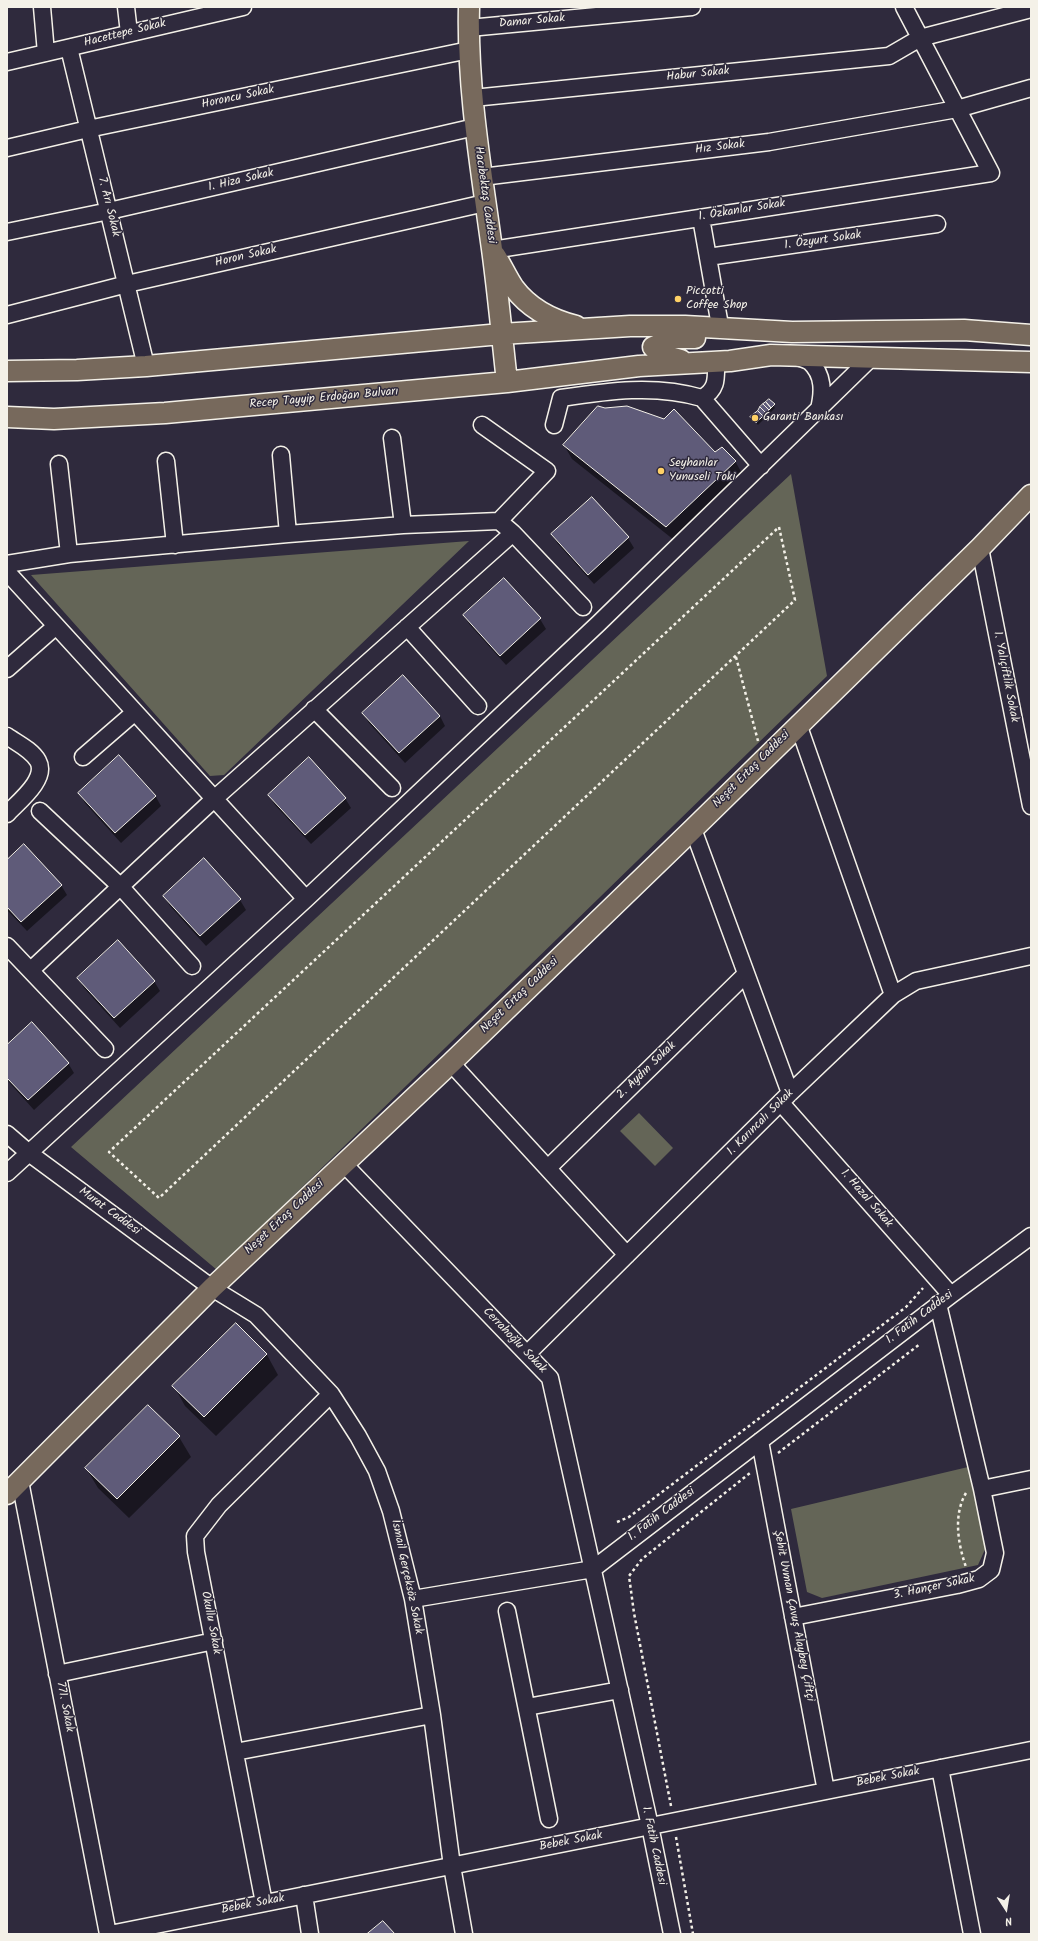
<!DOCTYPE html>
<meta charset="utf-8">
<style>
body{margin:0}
#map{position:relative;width:1038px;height:1941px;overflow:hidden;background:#2f2a3d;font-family:Kalam,sans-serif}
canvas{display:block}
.frame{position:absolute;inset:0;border:8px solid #f4f1e8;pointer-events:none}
.north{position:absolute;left:986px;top:1889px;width:40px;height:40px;-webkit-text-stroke:3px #2f2a3d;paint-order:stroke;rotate:168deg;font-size:11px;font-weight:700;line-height:16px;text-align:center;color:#f4f1e8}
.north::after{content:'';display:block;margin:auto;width:14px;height:18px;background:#f4f1e8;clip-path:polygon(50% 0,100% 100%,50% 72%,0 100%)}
</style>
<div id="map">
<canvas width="1038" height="1941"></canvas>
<div class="frame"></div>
<div class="north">N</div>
</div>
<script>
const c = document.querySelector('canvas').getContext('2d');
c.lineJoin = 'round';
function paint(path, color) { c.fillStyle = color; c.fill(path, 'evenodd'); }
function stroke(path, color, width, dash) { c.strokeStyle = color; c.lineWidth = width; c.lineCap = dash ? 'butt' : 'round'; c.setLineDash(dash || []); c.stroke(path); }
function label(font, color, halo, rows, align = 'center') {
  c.font = font + ' Kalam,sans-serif'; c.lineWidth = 3; c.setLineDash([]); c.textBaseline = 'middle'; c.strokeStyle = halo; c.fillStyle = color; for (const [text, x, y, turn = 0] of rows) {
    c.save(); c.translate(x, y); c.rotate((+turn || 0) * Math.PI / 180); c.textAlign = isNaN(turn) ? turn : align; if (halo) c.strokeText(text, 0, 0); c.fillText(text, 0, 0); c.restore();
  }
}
paint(new Path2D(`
 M791 474 827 676 217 1270 71 1147Z
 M469 541 224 775 210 776 31 575Z
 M639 1113 673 1148 655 1166 620 1131Z
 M968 1467 987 1545 978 1565 822 1598 807 1592 791 1509Z`), '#646557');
paint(new Path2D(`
 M769 400 775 408 758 425 751 417Z
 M605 409 735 461 743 475 674 540 572 459 564 445Z
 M592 498 628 538 634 548 594 584 558 544 552 535Z
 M504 579 540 619 546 629 506 665 470 625 464 616Z
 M403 677 440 716 445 726 405 763 369 723 363 713Z
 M119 757 156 797 161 806 121 843 85 803 79 793Z
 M269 795 345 798 351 808 311 844 275 805Z
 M204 860 240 900 246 910 206 946 170 906 164 896Z
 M7 861 61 885 67 895 27 931 7 910Z
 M78 978 154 981 160 991 120 1028 84 988Z
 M7 1046 68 1063 74 1073 34 1110 7 1080Z
 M236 1324 267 1355 278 1375 216 1436 185 1406 174 1386Z
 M148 1406 179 1437 191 1457 129 1518 98 1488 86 1468Z`), '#0007');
const building = new Path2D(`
 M769 399 775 404 771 408 766 402Z
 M766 402 771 408 769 410 763 404Z
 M763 404 769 410 766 413 760 407Z
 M598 406 605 408 627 406 664 419 674 409 715 452 722 447 736 461 666 527 563 445Z
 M760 407 766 413 763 416 758 411Z
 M758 411 763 416 760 419 754 414Z
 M754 414 760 419 756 423 750 417Z
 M592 497 629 537 588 575 551 534Z
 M504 578 541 618 500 656 463 615Z
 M403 675 440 716 399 753 362 713Z
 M119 755 156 796 115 833 78 793Z
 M309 757 346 798 305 835 268 795Z
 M24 844 62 885 21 922 7 907V860Z
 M204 858 241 899 200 936 163 896Z
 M118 940 155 981 114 1018 77 978Z
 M32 1022 69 1063 28 1100 7 1078V1045Z
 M236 1323 267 1354 204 1417 172 1386Z
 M148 1405 180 1436 117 1499 85 1468Z
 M383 1921 395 1934H367Z`);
paint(building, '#5f5b79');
stroke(building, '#f4f1e8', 1);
const minor = new Path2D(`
 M42 7 46 53
 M126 7 129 33
 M469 28 692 7
 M69 48 146 366
 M7 62 243 7
 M473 98 889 56 920 38 1031 9
 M7 148 88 129 469 50
 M482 177 769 142 957 109 1031 88
 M701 218 719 320
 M7 232 109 211 475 127
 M492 250 991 173 904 7
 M708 257 937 224
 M7 315 127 284 485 203
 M795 356C799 358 806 359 810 362 824 375 823 392 819 409
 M702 398 761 466
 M482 425 547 471 499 521
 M554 425 561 398C608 391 655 384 702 398 718 389 716 378 716 361
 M392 438 403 525
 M281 455 288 534
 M166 461 175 545
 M59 464 69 554
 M513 533 583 607
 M980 548 1031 806
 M7 564 69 554 288 534 403 525 499 521 513 533 214 799 31 970
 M7 572 306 899
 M407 627 478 706
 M7 669 56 626
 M314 709 392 788
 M798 724 893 995
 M7 736C17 743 32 750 38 761 48 779 18 802 7 814
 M83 757 135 712
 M40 811 120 886 192 966
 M693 829 790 1093
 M7 946 105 1049
 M451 1063 627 1255
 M781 1103 951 1295
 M7 1134 29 1153 212 1288 256 1315 331 1394 358 1436 377 1471 391 1511 413 1599 432 1715 452 1866 464 1934
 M343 1163 550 1378 650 1826 672 1934
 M548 1168 746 974
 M7 1173 306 899 599 623 872 357
 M527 1354 790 1093 893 995 916 981 1031 956
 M760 1441 826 1791
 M20 1481 108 1934
 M982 1489 1031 1479
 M413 1599 593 1569 951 1295 1031 1236
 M507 1611 549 1819
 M793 1617 957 1585 979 1579 991 1570 995 1553 982 1489 938 1304
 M57 1674 214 1641
 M527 1707 620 1690
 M235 1752 432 1715
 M940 1768 972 1934
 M304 1895 310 1934
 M264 1903 196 1552 195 1536 219 1505 331 1394
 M110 1934 1031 1750`);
const major = new Path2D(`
 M469 7C467 88 481 168 492 249 498 293 502 337 507 382
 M495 255C502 266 507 278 514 288 529 308 552 320 576 326
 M681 360 660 354 653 347 673 338H695
 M7 371 77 370 146 366 501 334 630 326H685L792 332 964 330 1031 335
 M7 417 54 419 165 413 507 382 639 366 730 361 771 355 1031 362
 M7 1494 212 1288 451 1063 693 829 980 548 1031 495`);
stroke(minor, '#f4f1e8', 19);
stroke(major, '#f4f1e8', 23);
stroke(new Path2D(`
 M779 527 795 600 159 1198 109 1152Z
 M736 657 758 741
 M778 1453 920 1344
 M966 1493C953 1515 958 1544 966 1567
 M617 1522 629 1517 906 1307 923 1288
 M671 1806 634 1613 629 1576 642 1559 750 1473
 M676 1837 693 1934`), '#f4f1e8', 2.5, [3, 3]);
stroke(minor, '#2f2a3d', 16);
stroke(major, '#77695c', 20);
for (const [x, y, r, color] of [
 [678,299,4,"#ffd166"],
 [755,418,4,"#ffd166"],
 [661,471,4,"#ffd166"]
]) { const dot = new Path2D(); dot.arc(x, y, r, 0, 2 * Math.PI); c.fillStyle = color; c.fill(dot); stroke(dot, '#2f2a3d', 1.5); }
label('12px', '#f4f1e8', '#2f2a3d', [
 ["Damar Sokak",532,22,-5],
 ["Hacettepe Sokak",125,34,-14],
 ["Habur Sokak",698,75,-6],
 ["Horoncu Sokak",238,98,-12],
 ["Hız Sokak",720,148,-7],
 ["1. Hiza Sokak",241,181,-13],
 ["Hacıbektaş Caddesi",484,195,82],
 ["7. Arı Sokak",108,207,76],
 ["1. Özkanlar Sokak",742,211,-9],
 ["1. Özyurt Sokak",823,241,-8],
 ["Horon Sokak",246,257,-13],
 ["Recep Tayyip Erdoğan Bulvarı",324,399,-5],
 ["1. Yalıçiftlik Sokak",1005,677,79],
 ["Neşet Ertaş Caddesi",752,770,-45],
 ["Neşet Ertaş Caddesi",520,996,-44],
 ["2. Aydın Sokak",647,1071,-44],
 ["1. Karıncalı Sokak",761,1123,-45],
 ["1. Hazal Sokak",866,1199,49],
 ["Murat Caddesi",109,1212,36],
 ["Neşet Ertaş Caddesi",285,1218,-43],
 ["1. Fatih Caddesi",920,1318,-37],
 ["Cerrahoğlu Sokak",514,1341,46],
 ["1. Fatih Caddesi",662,1515,-37],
 ["İsmail Gerçeksöz Sokak",406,1577,78],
 ["3. Hançer Sokak",934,1588,-12],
 ["Şehit Uvman Çavuş Alaybey Çiftçi",793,1616,79],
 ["Okullu Sokak",210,1623,79],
 ["771. Sokak",64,1707,79],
 ["Bebek Sokak",888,1778,-11],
 ["Bebek Sokak",571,1842,-11],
 ["1. Fatih Caddesi",653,1846,78],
 ["Bebek Sokak",253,1905,-11]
]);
label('12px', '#f4f1e8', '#2f2a3d', [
 ["Piccotti",686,292],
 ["Coffee Shop",686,306],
 ["Garanti Bankası",763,418],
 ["Seyhanlar",669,464],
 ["Yunuseli Toki",669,478]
], 'left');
</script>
